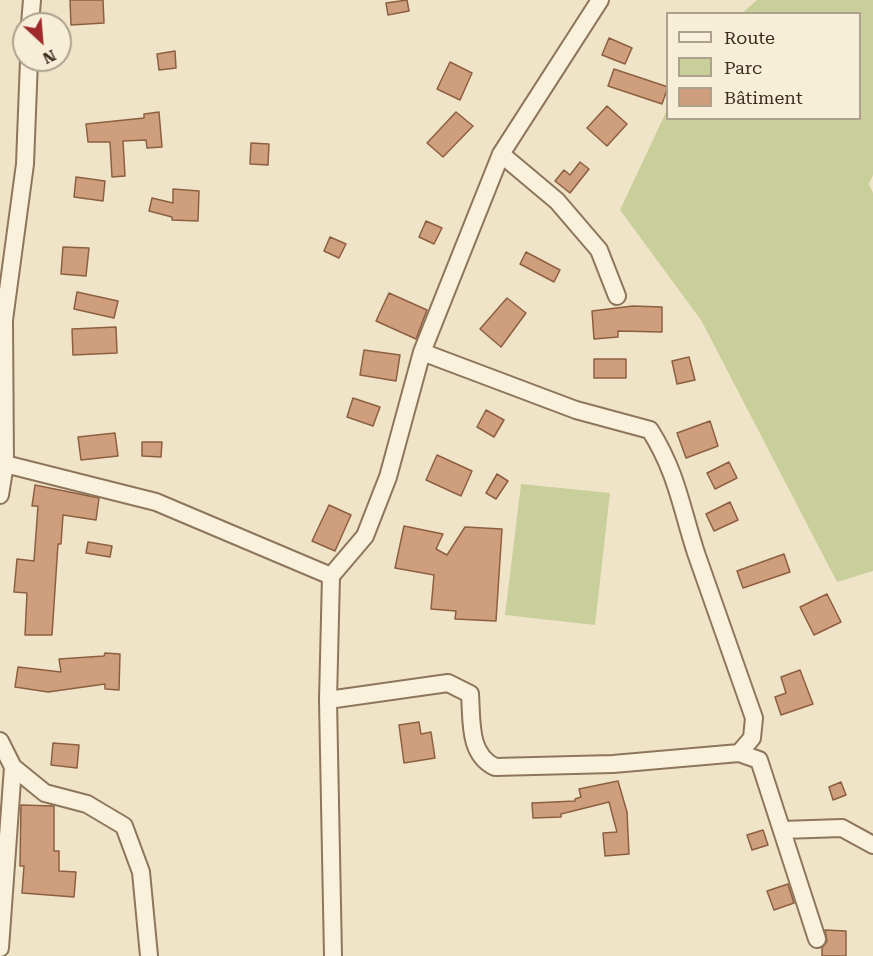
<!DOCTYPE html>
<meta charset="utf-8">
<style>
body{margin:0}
#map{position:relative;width:873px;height:956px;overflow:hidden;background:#f0e4c8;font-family:"Roboto Serif",serif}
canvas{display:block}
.legend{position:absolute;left:666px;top:12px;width:195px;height:108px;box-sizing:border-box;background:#f7eed8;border:2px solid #ada18e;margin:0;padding:8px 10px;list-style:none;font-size:18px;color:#3d2e20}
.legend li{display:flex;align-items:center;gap:12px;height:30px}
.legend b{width:30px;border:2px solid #ada18e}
.north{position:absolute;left:12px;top:12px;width:60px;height:60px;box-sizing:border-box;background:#f7eed8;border:2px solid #ada18e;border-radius:50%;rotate:154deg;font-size:16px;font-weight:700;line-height:24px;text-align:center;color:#3d2e20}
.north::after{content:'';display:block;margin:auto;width:21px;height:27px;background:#9e2a2b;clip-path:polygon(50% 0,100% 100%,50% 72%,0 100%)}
</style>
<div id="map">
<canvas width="873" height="956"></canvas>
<ul class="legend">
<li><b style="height:8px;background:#faf1dc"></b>Route</li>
<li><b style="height:16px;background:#c9cf9b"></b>Parc</li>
<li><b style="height:16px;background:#cf9f7d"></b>Bâtiment</li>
</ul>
<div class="north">N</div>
</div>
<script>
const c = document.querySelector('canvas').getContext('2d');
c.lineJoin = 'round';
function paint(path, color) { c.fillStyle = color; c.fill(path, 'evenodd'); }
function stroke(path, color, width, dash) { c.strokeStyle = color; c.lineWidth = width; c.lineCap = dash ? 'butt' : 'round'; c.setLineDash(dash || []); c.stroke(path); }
paint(new Path2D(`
 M757 0H873V175L869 184 873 193V571L837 582 701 320 620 210 667 110 668 118H860V14L742 13Z
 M521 484 610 493 595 625 505 615Z`), '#c9cf9b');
const building = new Path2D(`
 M70 0H103L104 23 71 25Z
 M407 0 409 11 388 15 386 3Z
 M609 38 632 48 625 64 602 55Z
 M175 51 176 68 159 70 157 54Z
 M450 62 472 73 460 100 437 89Z
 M614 69 668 87 662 104 608 86Z
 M607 106 627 124 607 146 587 128Z
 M159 112 162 147 147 148 146 140 123 141 125 176 112 177 110 142H88L86 124 144 118V114Z
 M456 112 473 126 443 157 427 143Z
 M251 143 269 144 268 165 250 164Z
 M580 162 589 169 570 193 555 181 564 170 570 175Z
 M76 177 105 181 103 201 74 197Z
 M173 189 199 191 198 221 172 220V217L149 211 152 198 173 203Z
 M426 221 442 228 434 244 419 237Z
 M330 237 346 244 339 258 324 251Z
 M63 247 89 248 86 276 61 274Z
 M526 252 560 270 554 282 520 264Z
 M77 292 118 301 114 318 74 309Z
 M389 293 427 310 416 339 376 321Z
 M507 298 526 313 501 347 480 329Z
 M633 306 662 307V332L618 331V337L594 339 592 311Z
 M116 327 117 353 73 355 72 329Z
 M364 350 400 355 396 381 360 375Z
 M689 357 695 380 677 384 672 361Z
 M594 359H626V378H594Z
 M353 398 380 407 373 426 347 417Z
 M486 410 504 420 494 437 477 427Z
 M710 421 718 446 686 458 677 433Z
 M115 433 118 456 81 460 78 437Z
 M142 442H162L161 457 142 456Z
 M437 455 472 471 461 496 426 480Z
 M729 462 737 478 715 489 707 473Z
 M497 474 508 481 496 499 486 493Z
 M35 485 99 498 96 520 63 515 61 544H58L52 635H25L27 593 14 592 17 559 34 561 38 506H32Z
 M730 502 738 520 714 531 706 514Z
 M329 505 351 515 335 551 312 541Z
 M404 526 443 534 436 549 447 555 465 527 502 529 496 621 455 619 456 611 431 609 434 575 395 568Z
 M88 542 112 546 110 557 86 553Z
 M784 554 790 572 743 588 737 571Z
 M827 594 841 622 814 635 800 607Z
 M105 653 120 654 119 690 105 689V684L48 692 15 687 18 667 61 672 59 659 104 656Z
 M800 670 813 704 781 715 775 697 786 693 781 677Z
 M419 722 421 734 431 732 435 758 404 763 399 725Z
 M53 743 79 745 77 768 51 765Z
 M618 781 627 812 629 854 605 856 603 833 617 832 609 802 561 814V817L533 818 532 803 575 801V799L581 797 579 789Z
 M841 782 846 795 833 800 829 787Z
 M21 805 54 806V851H59V871L76 872 74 897 22 893 24 866H20Z
 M763 830 768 845 752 850 747 835Z
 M788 884 794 903 774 910 767 891Z
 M825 930 846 931V956H822V948L827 941Z`);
paint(building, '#cf9f7d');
stroke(building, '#8d5f41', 1.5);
const street = new Path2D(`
 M30 24 32 0
 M501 154 557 201 599 250 617 296
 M422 352 576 410 650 430C677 473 681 507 696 553 715 608 735 663 754 718L752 738 739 753 759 760 817 939
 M5 464 156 502 331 576
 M0 495 5 464 4 320 25 164 29 60
 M328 700 448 683 470 694C472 721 468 754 495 767L613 764 739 753
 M0 741 13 767 45 793 87 804 124 826 141 872 149 956
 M782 830 842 828 873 845
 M0 948 13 767
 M333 956 328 700 331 576 365 536 388 477 422 352 501 154 600 0`);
stroke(street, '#8d765c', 20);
stroke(street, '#faf1dc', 16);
</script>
